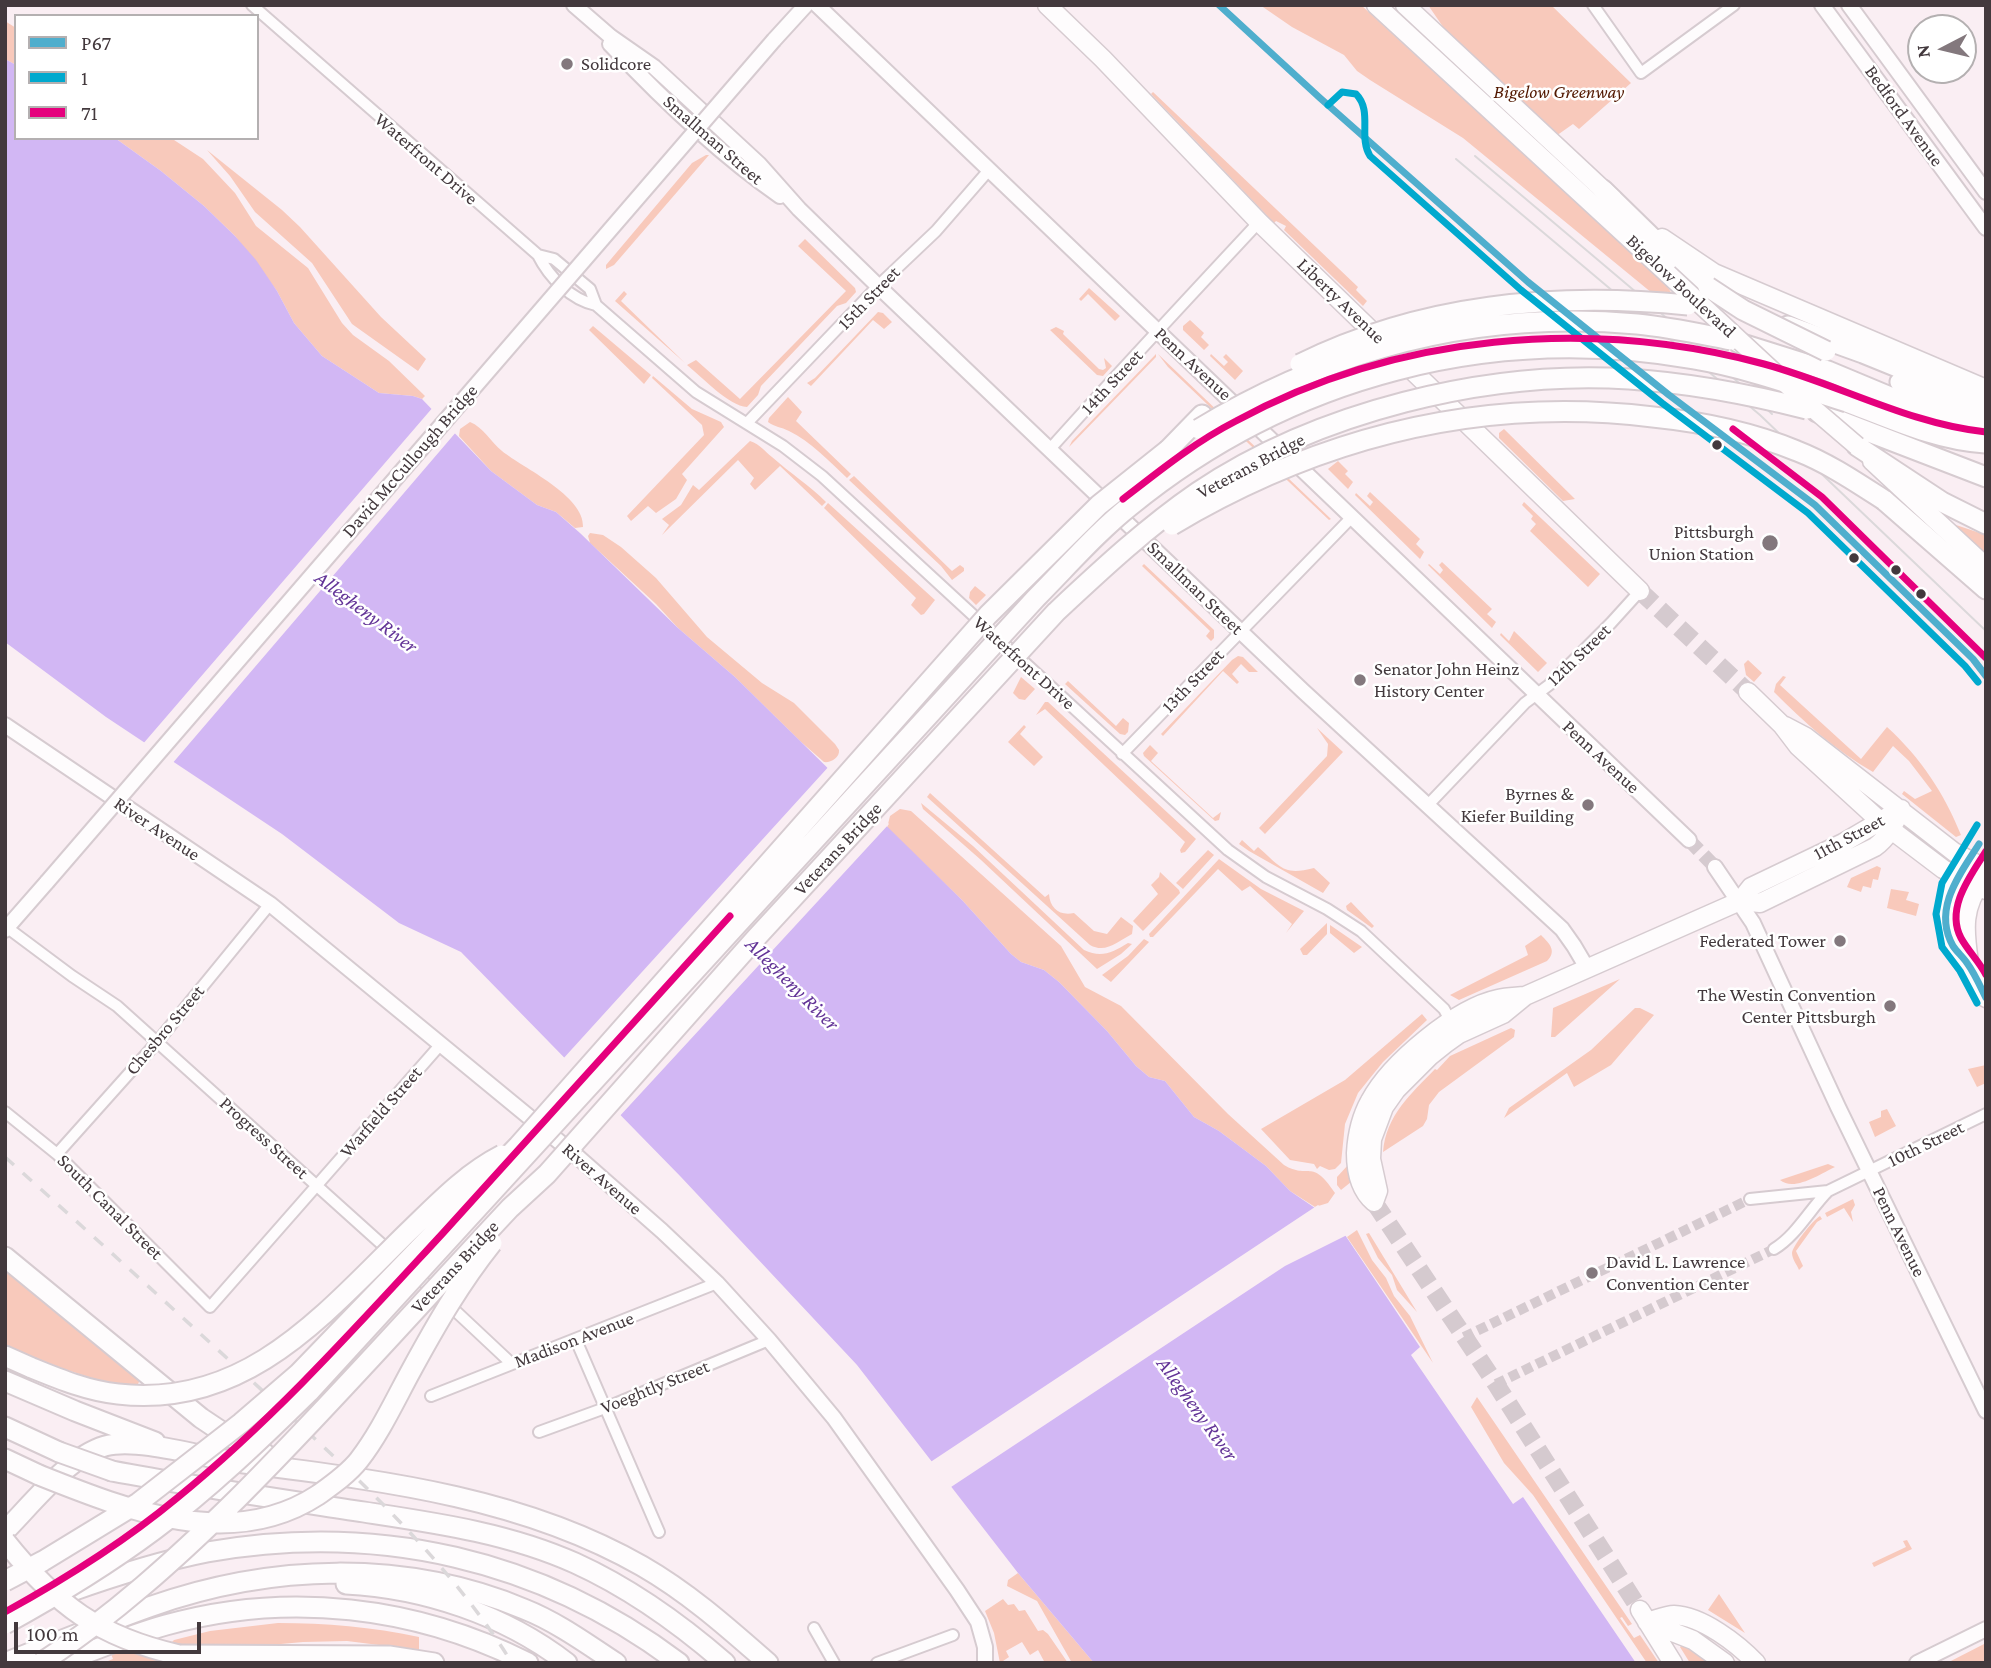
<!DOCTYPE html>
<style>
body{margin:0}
#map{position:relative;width:1991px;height:1668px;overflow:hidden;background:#faeef3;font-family:"Crimson Pro",serif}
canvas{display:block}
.frame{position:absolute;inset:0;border:7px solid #43393d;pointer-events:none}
.legend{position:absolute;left:14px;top:14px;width:245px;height:126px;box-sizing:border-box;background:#fff;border:2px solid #b4b0b1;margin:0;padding:9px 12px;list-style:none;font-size:21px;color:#43393d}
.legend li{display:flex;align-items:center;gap:14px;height:35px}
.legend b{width:35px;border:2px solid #b4b0b1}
.north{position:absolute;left:1907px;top:14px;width:70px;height:70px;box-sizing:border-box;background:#fff;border:2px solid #b4b0b1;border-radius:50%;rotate:263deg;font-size:19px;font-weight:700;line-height:28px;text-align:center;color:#43393d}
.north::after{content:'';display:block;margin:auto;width:24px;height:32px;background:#83787d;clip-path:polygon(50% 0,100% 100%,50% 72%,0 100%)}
.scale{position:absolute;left:14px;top:1622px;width:187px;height:32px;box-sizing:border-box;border:4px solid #43393d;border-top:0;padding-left:9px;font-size:21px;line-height:24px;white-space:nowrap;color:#43393d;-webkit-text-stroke:5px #fff;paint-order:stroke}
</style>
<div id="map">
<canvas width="1991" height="1668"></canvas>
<div class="frame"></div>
<ul class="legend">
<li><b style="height:9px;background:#4faecd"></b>P67</li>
<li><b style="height:9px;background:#00a9ce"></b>1</li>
<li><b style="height:9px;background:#e5007d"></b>71</li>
</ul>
<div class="north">N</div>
<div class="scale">100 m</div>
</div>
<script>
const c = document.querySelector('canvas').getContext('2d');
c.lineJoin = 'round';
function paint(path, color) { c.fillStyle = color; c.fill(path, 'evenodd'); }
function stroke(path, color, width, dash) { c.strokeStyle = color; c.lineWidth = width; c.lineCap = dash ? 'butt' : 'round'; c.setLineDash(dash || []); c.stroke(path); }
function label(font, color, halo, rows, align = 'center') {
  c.font = font + ' "Crimson Pro",serif'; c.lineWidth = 5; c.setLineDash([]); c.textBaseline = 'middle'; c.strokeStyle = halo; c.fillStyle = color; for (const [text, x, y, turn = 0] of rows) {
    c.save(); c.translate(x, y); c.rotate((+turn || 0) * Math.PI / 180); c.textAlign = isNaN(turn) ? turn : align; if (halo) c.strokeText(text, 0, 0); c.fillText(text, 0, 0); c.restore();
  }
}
paint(new Path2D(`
 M1260 5H1361L1667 286 1672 294 1652 293 1463 138 1370 80 1357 71 1344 55 1292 27Z
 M1428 5H1551L1631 83 1579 129 1573 124 1556 136 1450 37Z
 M5 21 16 28V65L5 59Z
 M1153 92 1358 287 1356 290 1367 301 1363 306 1284 230 1286 226 1276 221 1274 223 1151 94Z
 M115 138H171L203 159 235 193 256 226 308 268 342 323 353 335 389 361 425 396 422 399 413 396 379 393 322 356 294 323 277 291 235 236 204 206 161 171Z
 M207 150 282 210 300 227 381 317 426 359 418 371 352 324 312 263 255 212 230 176Z
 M706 155H709L614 265 606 269V265L692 163Z
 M805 239 855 288 856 292 846 303 837 306 761 386 758 395 747 407C729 406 702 377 687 365L696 360 740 399 846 291 798 246Z
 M1089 288 1120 316 1115 321 1088 294 1081 301 1079 299Z
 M624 291 627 294 621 301 685 363 615 301Z
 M878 312 883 313 892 322 884 329 873 320 811 386 807 383 815 378Z
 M1190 320 1204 333 1201 337 1209 345 1204 350 1183 330V326Z
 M593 326 651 375 644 384 589 330Z
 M1056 327 1064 331 1063 334 1099 369 1103 370 1106 368 1104 358 1112 366 1103 376 1097 375 1050 330Z
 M1156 354V357L1069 447 1072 441Z
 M1158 354 1331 519 1329 520 1168 367Z
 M1211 354 1224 366 1228 362 1223 357 1226 354 1243 371 1235 380 1210 356Z
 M653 376 692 409 721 422 724 427 682 474 687 480 676 499 656 513 648 506 631 521 627 516 704 435 702 425 652 378Z
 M788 397 802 412 796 421 851 474 847 478C830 462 810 441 789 431 781 427 775 427 768 422L769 418Z
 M470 422C483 427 491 442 502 451 523 468 585 496 583 527L575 528 556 512 537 505 491 471 459 436 460 429Z
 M1504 429 1575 499 1563 501 1499 438V433Z
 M750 441C761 445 764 451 772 457 790 473 809 485 826 502L822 506 780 466 755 490 750 484 754 478 738 460 662 535 669 525 662 519 681 505 693 485 699 490Z
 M1338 461 1348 471 1345 474 1353 482 1348 489 1328 469Z
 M854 476 952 571 960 565 964 568V571L952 580 941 566 849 480Z
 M1370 492 1420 539 1416 544 1424 552 1420 559 1355 495 1356 493 1370 506 1373 502 1367 496Z
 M1524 502 1600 574 1588 587 1530 531 1536 524 1531 519 1533 516 1522 505Z
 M828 503 935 600 924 614 921 615 911 605 916 598 824 508Z
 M1953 524 1986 535V554Z
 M590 533 603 535 621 547 656 578 707 637 762 683 794 703 835 744 839 750C840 758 830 763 824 762L800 741 735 677 678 628 656 604 590 543 588 536Z
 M1442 562 1492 609 1487 614 1496 622 1492 628 1428 565 1429 564 1440 574 1443 570 1439 565Z
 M1144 564 1214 630V638L1211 641 1206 636 1210 631 1142 566Z
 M975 586 986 595 976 605 969 598 970 592Z
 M1514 631 1547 663 1538 672 1500 635 1501 633 1509 641Z
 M1238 656 1243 657 1258 672H1249L1241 664 1232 674 1239 682 1237 684 1223 671 1163 736 1161 734 1232 660Z
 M1748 660 1762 673 1754 682 1746 675 1744 664Z
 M1783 676 1786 677 1780 685 1861 759 1887 727C1921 758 1944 793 1961 835L1956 837 1902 794 1904 791 1915 799 1932 791 1909 761 1893 746 1873 772C1836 751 1804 722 1774 692L1776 684Z
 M1021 677 1035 689 1025 700 1019 699 1013 693Z
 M1068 681 1116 726 1123 718 1129 723 1128 732 1125 735 1120 734 1065 684Z
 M1045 702H1048L1196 839 1185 852 1181 853 1180 850 1185 842 1045 709 1036 715Z
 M1024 725 1026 727 1020 734 1043 757 1034 766 1008 742Z
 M1317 728 1343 752 1265 834 1259 828 1327 756 1328 744Z
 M1150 745 1158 753 1151 761 1213 818 1221 812 1219 820 1215 821 1144 756 1143 753Z
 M930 793 1045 897 1049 894C1050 909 1060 916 1074 913L1094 931 1107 934 1121 917 1133 926 1132 934C1118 941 1106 954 1090 945L927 797Z
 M921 803 973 846 1084 950C1101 958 1112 953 1128 943L1132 944 1121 954 1097 969 981 860 923 809Z
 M900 809 911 811 1061 946 1085 987 1121 1006 1228 1114 1284 1165C1309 1180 1311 1157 1335 1193L1328 1203 1315 1207 1290 1191 1266 1166 1219 1131 1194 1117 1165 1081 1149 1077 1136 1066 1107 1031 1059 982 1044 970 1021 962 1011 954 962 900 887 828 890 816Z
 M1242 840 1254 851 1258 847C1281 867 1283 876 1314 868L1330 883 1323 893 1249 851 1239 844Z
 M1208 850 1214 855 1183 889 1176 883Z
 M1219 859 1261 889 1304 911 1286 933 1292 924 1250 886 1242 891 1218 869 1153 937H1150L1149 934Z
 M1877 866 1881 868 1878 880 1873 879 1871 888 1863 886 1861 892 1847 887 1851 878Z
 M1160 872 1179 890 1180 893 1143 931 1133 921 1158 894 1151 885 1159 877Z
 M1891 889 1909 892 1906 900 1919 904 1916 916 1887 908Z
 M1351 902 1374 926 1372 928 1347 910 1346 906Z
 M1327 923V934L1307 955H1303L1300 949Z
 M1330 925 1362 947 1354 953 1330 933Z
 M1541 935C1550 944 1557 951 1547 961L1459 1000 1450 995 1528 955 1525 946Z
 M1144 939 1149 942 1111 982 1102 975 1128 956Z
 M1620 979 1555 1037H1551L1553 1008Z
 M1635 1008H1640L1654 1015 1611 1065 1574 1087 1567 1073 1504 1118 1509 1108 1591 1050Z
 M1422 1014 1427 1020 1383 1062 1358 1093 1345 1124 1341 1163 1335 1169 1329 1170 1320 1166 1317 1169 1314 1164 1290 1160 1261 1129 1345 1080Z
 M1511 1028 1515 1030 1514 1037 1439 1092 1429 1105 1427 1119 1423 1126 1383 1152C1386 1115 1411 1094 1435 1069L1437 1070 1450 1056Z
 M1986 1065V1083L1977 1087 1968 1069Z
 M1887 1109 1896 1126 1875 1137 1869 1122 1881 1117V1111Z
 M1828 1164 1835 1167C1820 1174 1794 1192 1780 1180Z
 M1348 1165 1351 1182 1341 1190 1337 1185V1177Z
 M1853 1199 1855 1205 1851 1212 1853 1222 1844 1208 1827 1217 1825 1213Z
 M1820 1216 1822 1219 1817 1222 1796 1251 1803 1266 1799 1270C1797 1265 1792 1259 1792 1253 1793 1245 1813 1220 1820 1216Z
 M1357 1230 1372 1260 1386 1278 1394 1296 1410 1316 1433 1363 1347 1237Z
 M1369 1233 1417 1312 1397 1290 1392 1275 1378 1258 1366 1234Z
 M5 1268 140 1380 138 1384C111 1391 32 1357 5 1344Z
 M1477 1397 1632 1624 1628 1626 1622 1617 1620 1618 1634 1638 1640 1635 1659 1663H1647L1533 1495 1504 1463 1471 1407Z
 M1907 1540 1912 1549 1874 1567 1872 1563 1906 1547 1903 1541Z
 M1018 1573 1094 1663H1072L1037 1601 1007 1586 1008 1580Z
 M1719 1594 1745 1633 1708 1610Z
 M1003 1599 1008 1605 1014 1604 1019 1611 1025 1610 1038 1631 1043 1630 1048 1634 1068 1663H1045L1038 1650 1030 1655 1022 1642 1006 1651 1009 1657 1000 1663 994 1633 985 1611Z
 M278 1623C326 1623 372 1627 419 1637V1650L347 1641 303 1642 237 1648 177 1645 171 1643 174 1640 210 1631Z
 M1986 1643V1663H1947Z
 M1682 1645 1712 1663H1690L1680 1647Z
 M122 1647 175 1663H103L113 1659 110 1651Z`), '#f8c9bb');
paint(new Path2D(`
 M5 59 16 65V138H115L161 171 204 206 235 236 256 260 277 291 294 323 322 356 379 393 413 396 422 399 491 471 537 505 556 512 580 533 678 628 735 677 962 900 1011 954 1021 962 1044 970 1059 982 1107 1031 1136 1066 1149 1077 1165 1081 1194 1117 1219 1131 1266 1166 1290 1191 1337 1223 1420 1347 1411 1355 1513 1504 1523 1497 1636 1663H1094L1018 1573 857 1365 681 1177 461 952 399 923 282 834 106 717 5 642Z`), '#d2b7f4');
paint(new Path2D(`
 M434 406 457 431 171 765 142 745Z
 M831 764 889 824 618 1118 562 1060Z
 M1318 1205 1339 1221 1349 1234 1285 1266 948 1489 929 1463Z`), '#faeef3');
stroke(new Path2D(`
 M1464 1337 1750 1199
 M1496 1384 1774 1249`), '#d5cacf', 10, [10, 5]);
stroke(new Path2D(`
 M1689 840 1715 867`), '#d5cacf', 14, [14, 7]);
stroke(new Path2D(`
 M1640 591 1748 692
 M1374 1202 1496 1384 1640 1610`), '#d5cacf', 18, [18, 9]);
const minor = new Path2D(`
 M252 5 538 255C549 277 571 300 596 305
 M1593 5 1641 73 1734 5
 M538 255 554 259 590 289 596 305 696 392 783 446 822 476 1228 850 1266 877 1327 909 1361 931 1444 1009 1450 1020
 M747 423 878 286 936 231 989 170
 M1050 449C1119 372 1189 297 1259 222
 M1122 754 1351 518
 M1427 806 1525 703 1549 685 1611 623 1640 591
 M5 926 72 976 117 1006 436 1293
 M5 1112 57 1154 210 1307 441 1044
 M57 1154 158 1041 270 904
 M1750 1199 1828 1191 1986 1114
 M1774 1249C1796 1236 1810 1209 1828 1191
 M448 1304 512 1364
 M576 1340 659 1532
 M431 1396 717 1283
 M539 1432 605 1408 769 1340
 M814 1628 834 1663
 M877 1663 953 1635`);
const tertiary = new Path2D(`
 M574 5 611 37 654 67 759 164 799 209 878 286 1303 691 1562 929 1574 946 1587 968
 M817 5 1689 840
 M1822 5 1986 228
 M1849 5 1986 192
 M774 40 806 5
 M610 44C662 99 718 153 780 196
 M5 725 270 904 579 1158 662 1231 717 1283 769 1340 834 1418 957 1590 978 1622 985 1647V1663
 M1715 867 1753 923 1838 1107 1986 1411
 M5 930 47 882
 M1917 1663 1986 1629`);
const primary = new Path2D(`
 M1047 5 1103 59 1259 222 1640 591
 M1376 5 1668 274
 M1405 5 1613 199
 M1662 238 1714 273 1986 389
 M1872 461 1986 567
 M1748 692 1782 725 1798 746 1881 822 1943 869 1986 890
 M1785 726 1806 737 1954 852 1986 869
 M1964 867C1950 887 1938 916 1951 941 1956 950 1965 958 1970 968 1976 977 1981 988 1986 998
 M1740 901 1751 887 1843 843 1889 816
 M1969 962C1964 929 1962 907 1983 879
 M1525 996C1516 997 1507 997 1498 999 1456 1008 1390 1063 1370 1101 1361 1117 1357 1135 1356 1153 1356 1171 1360 1190 1374 1202L1378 1191 1371 1159 1372 1139 1384 1107 1396 1090 1430 1056 1445 1044 1459 1034 1503 1014 1525 996 1740 901 1760 903 1875 847C1889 837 1894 824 1901 809
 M1640 1610 1673 1663
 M1647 1622C1655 1620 1666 1615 1674 1615 1702 1616 1738 1644 1756 1663
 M1647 1622 1693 1640 1725 1663`);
const motorway = new Path2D(`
 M1603 190 1683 268 1708 287
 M1788 326 1863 353 1986 403
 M1739 343 1828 371 1986 437
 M1900 382 1986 418
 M1847 402C1892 419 1936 440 1985 443
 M1817 412 1986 477
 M1857 446 1942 502 1986 524
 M1168 450 1202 415
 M1884 500 1986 589
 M5 1257 201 1418 228 1436 264 1453
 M5 1356 32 1368
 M5 1381 75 1411 155 1442
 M5 1427 59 1452
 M5 1459 39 1475
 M112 1471C196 1487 280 1499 364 1512 436 1523 508 1533 575 1563 630 1588 679 1623 725 1663
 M5 1531C32 1504 68 1457 105 1446 137 1437 202 1457 236 1462 375 1480 518 1495 642 1566 689 1593 728 1628 768 1663
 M346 1584C424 1588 505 1615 567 1663
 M69 1592C114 1576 161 1561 207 1552 378 1522 541 1559 679 1663
 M179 1655 389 1656 434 1663
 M5 1663C53 1644 101 1624 149 1607 270 1564 404 1559 524 1609 557 1622 587 1644 616 1663
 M60 1663C95 1650 130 1635 166 1625 287 1591 416 1606 528 1663`);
stroke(minor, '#d6cbd0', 14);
stroke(tertiary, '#d6cbd0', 18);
stroke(primary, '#d6cbd0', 21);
stroke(motorway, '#d6cbd0', 23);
stroke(minor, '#fefcfd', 10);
stroke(tertiary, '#fefcfd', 14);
stroke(primary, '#fefcfd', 18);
stroke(motorway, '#fefcfd', 19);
stroke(new Path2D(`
 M1475 156 1695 342 1772 414
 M1456 159 1760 415 1986 631`), '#dbd8da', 2);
stroke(new Path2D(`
 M5 1157C92 1235 179 1314 265 1393 354 1474 448 1560 512 1663`), '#dbd8da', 3.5, [12, 12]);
const tertiaryBridge = new Path2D(`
 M47 882 774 40`);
const primaryBridge = new Path2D(`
 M1668 274 1808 404 1857 446`);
const motorwayBridge = new Path2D(`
 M1708 287 1743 310 1826 351
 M1300 364C1422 304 1554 292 1688 305
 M1199 429C1333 348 1480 310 1637 324 1669 327 1700 334 1731 340
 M1172 525C1320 437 1481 396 1653 417 1702 422 1751 432 1797 451 1828 463 1856 482 1884 500
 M32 1368C59 1379 88 1391 118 1394 247 1409 325 1313 408 1232 437 1204 465 1174 502 1155
 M59 1452 112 1471
 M39 1475C127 1510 231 1552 318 1495 332 1485 348 1474 359 1460 380 1433 395 1400 412 1369 436 1325 460 1283 492 1243
 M5 1541C56 1605 99 1637 179 1655
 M5 1581 43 1561 138 1503 241 1423 298 1374 518 1146 988 615 1099 505 1168 450
 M5 1624C56 1596 107 1565 154 1530 209 1489 259 1441 309 1392L1036 598C1067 567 1096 533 1130 506 1289 376 1492 323 1694 359 1747 368 1796 386 1847 402
 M41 1663C113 1616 176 1559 237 1499 331 1405 419 1305 510 1208L547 1174 756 938 1056 612C1101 570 1147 527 1198 492 1317 412 1486 370 1629 379 1689 383 1748 394 1807 409`);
stroke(tertiaryBridge, '#d6cbd0', 18, []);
stroke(primaryBridge, '#d6cbd0', 21, []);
stroke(motorwayBridge, '#d6cbd0', 23, []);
stroke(tertiaryBridge, '#fefcfd', 14);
stroke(primaryBridge, '#fefcfd', 18);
stroke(motorwayBridge, '#fefcfd', 19);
stroke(new Path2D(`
 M1219 5 1320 98 1528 282 1669 395 1815 505 1973 659 1986 676
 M1979 844C1960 874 1932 909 1953 946 1957 952 1963 957 1967 963 1975 974 1980 986 1986 998`), '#4faecd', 7);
stroke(new Path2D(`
 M1328 105 1342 92 1356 94C1373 111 1358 137 1370 156L1521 290 1662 403 1808 513 1965 666 1978 682
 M1977 1003 1960 971 1942 947 1936 914 1942 883 1977 825`), '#00a9ce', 7);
stroke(new Path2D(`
 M1733 429 1822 497 1986 658
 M1123 499C1159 471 1195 442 1236 421 1396 334 1588 317 1764 364 1838 384 1909 424 1986 432
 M1986 851C1971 875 1945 908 1961 938 1968 951 1979 961 1986 975
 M5 1612C65 1579 124 1542 177 1498 274 1419 358 1325 443 1233 539 1128 634 1022 730 916`), '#e5007d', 7);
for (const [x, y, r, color] of [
 [567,64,7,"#83787d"],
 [1717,445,6,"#43393d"],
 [1770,543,9,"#83787d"],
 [1854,558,6,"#43393d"],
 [1896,570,6,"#43393d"],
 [1921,594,6,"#43393d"],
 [1360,680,7,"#83787d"],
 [1588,805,7,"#83787d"],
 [1840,941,7,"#83787d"],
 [1890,1006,7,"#83787d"],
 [1592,1273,7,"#83787d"]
]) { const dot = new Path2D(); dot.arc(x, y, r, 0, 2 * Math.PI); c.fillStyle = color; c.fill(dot); stroke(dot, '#fff', 2.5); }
label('19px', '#43393d', '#fff', [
 ["Solidcore",581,64,"left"],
 ["Pittsburgh",1754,532],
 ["Union Station",1754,554],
 ["Senator John Heinz",1374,669,"left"],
 ["History Center",1374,691,"left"],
 ["Byrnes &",1574,794],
 ["Kiefer Building",1574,816],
 ["Federated Tower",1826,941],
 ["The Westin Convention",1876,995],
 ["Center Pittsburgh",1876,1017],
 ["David L. Lawrence",1606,1262,"left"],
 ["Convention Center",1606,1284,"left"]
], 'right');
label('italic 19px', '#521800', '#fff', [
 ["Bigelow Greenway",1559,92]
]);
label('19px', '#43393d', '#fff', [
 ["Bedford Avenue",1904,116,54],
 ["Smallman Street",713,140,41],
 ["Waterfront Drive",426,159,41],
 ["Bigelow Boulevard",1681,286,43],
 ["15th Street",869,298,-46],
 ["Liberty Avenue",1341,301,44],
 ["Penn Avenue",1193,364,43],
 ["14th Street",1112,382,-47],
 ["David McCullough Bridge",410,461,-49],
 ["Veterans Bridge",1251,466,-28],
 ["Smallman Street",1195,588,44],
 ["12th Street",1579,655,-44],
 ["Waterfront Drive",1024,663,42],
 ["13th Street",1193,681,-46],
 ["Penn Avenue",1601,757,43],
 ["River Avenue",157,829,34],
 ["11th Street",1849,837,-28],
 ["Veterans Bridge",838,849,-47],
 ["Chesbro Street",165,1030,-50],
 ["Warfield Street",381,1112,-49],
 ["Progress Street",264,1138,42],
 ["10th Street",1926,1144,-26],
 ["River Avenue",602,1179,41],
 ["South Canal Street",110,1207,45],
 ["Penn Avenue",1899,1232,64],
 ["Veterans Bridge",455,1267,-47],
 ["Madison Avenue",574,1340,-21],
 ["Voeghtly Street",655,1387,-22]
]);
label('italic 21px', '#633497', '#fff', [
 ["Allegheny River",366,612,37],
 ["Allegheny River",792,984,45],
 ["Allegheny River",1197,1409,54]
]);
</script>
